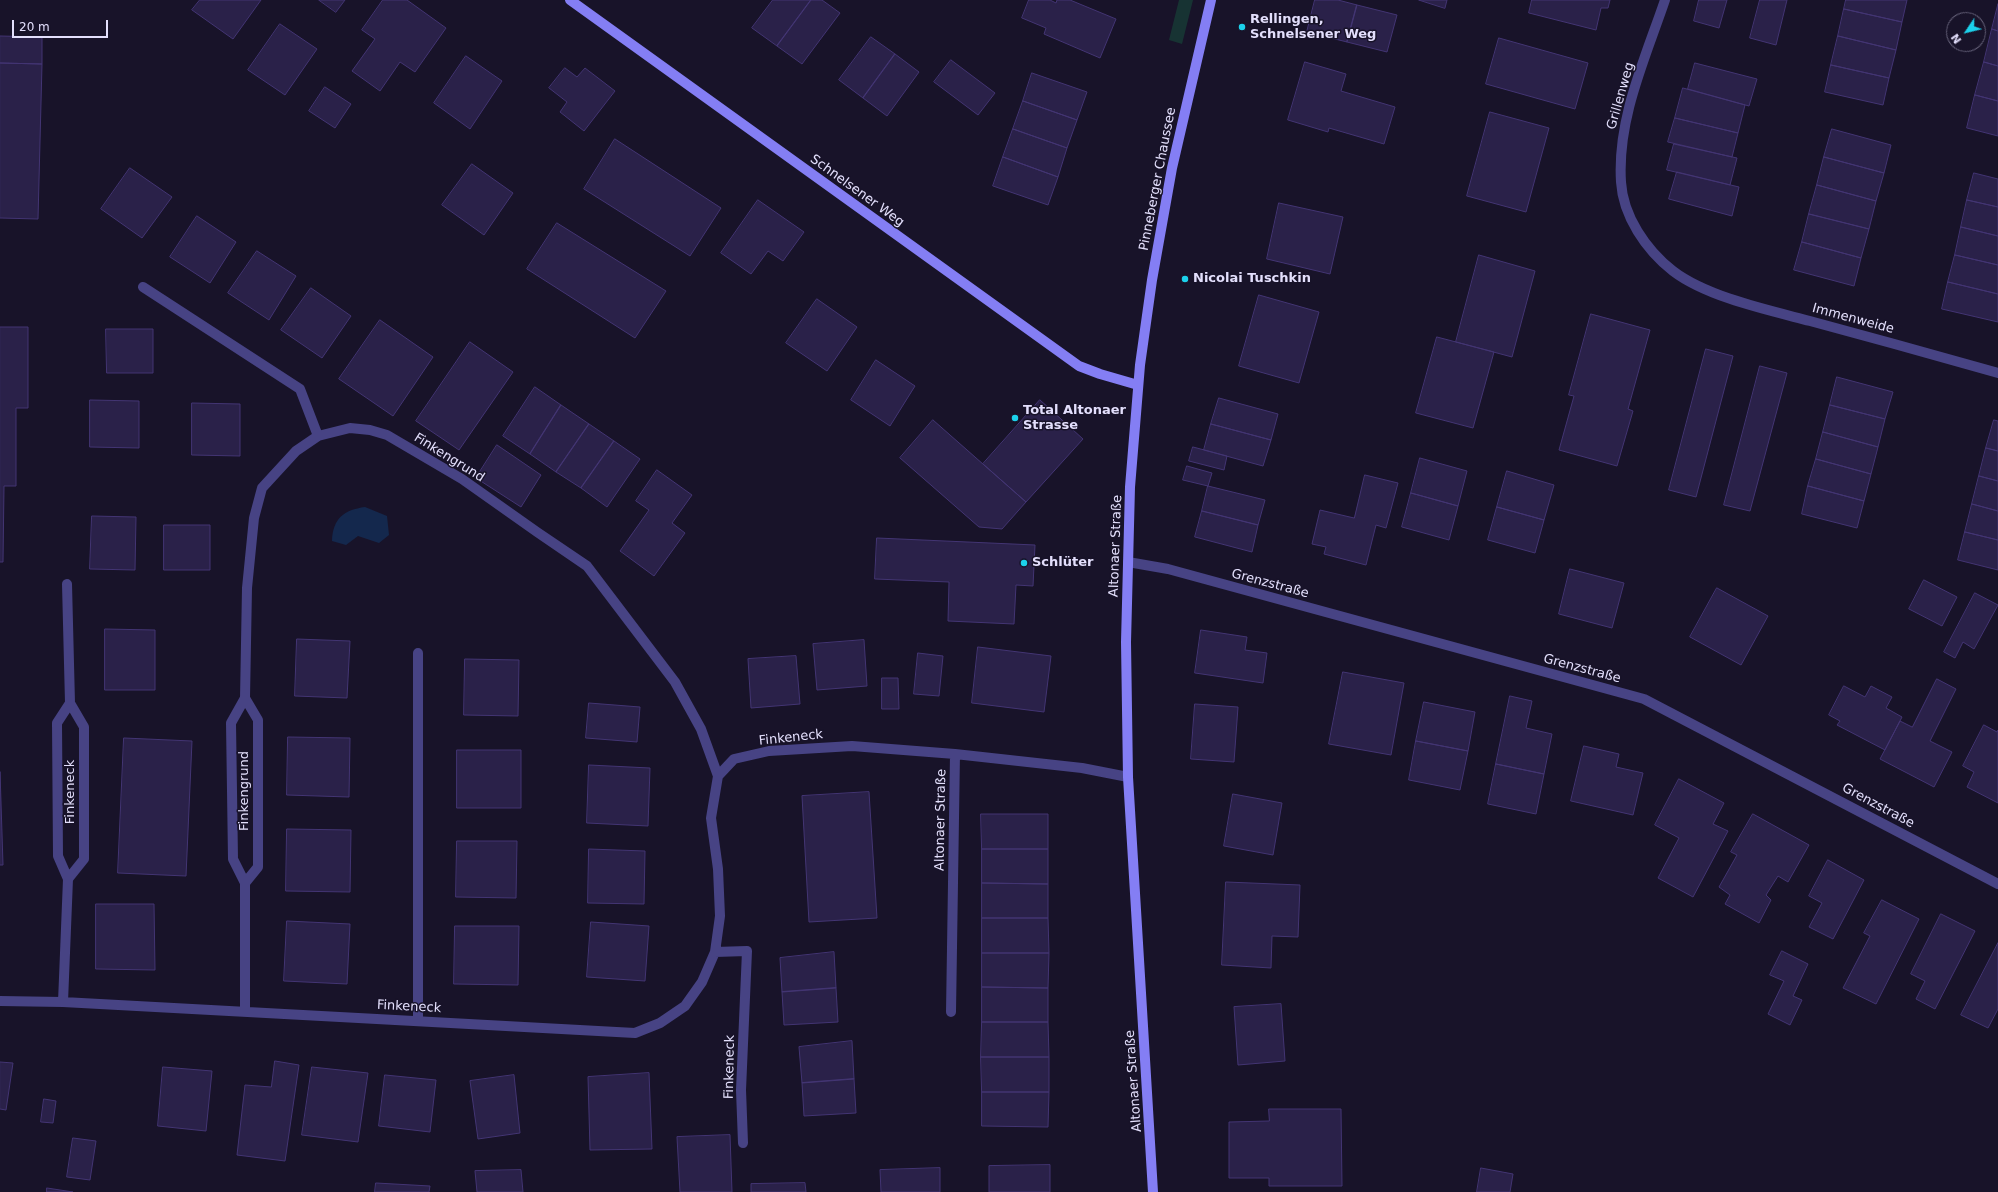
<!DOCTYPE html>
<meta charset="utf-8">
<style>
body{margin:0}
#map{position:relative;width:1998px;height:1192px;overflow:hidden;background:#181329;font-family:"DejaVu Sans",sans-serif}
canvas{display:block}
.north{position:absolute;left:1946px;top:12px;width:40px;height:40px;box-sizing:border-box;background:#181329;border:1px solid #69657d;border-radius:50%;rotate:235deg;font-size:11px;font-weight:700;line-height:16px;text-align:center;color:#e3dffc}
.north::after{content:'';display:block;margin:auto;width:14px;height:18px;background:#1cd1eb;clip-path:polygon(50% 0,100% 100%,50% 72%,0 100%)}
.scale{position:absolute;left:12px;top:20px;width:96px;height:18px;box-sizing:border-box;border:2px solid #e3dffc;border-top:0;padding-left:5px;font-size:12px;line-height:14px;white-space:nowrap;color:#e3dffc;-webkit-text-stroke:3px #181329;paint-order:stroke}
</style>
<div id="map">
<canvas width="1998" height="1192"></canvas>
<div class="north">N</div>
<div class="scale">20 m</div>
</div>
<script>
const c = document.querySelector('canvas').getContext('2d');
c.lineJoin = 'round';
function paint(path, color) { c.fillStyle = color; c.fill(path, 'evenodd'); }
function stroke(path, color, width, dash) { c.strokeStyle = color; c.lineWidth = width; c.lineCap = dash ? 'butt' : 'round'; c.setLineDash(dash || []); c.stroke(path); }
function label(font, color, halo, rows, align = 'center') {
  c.font = font + ' "DejaVu Sans",sans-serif'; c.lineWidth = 3; c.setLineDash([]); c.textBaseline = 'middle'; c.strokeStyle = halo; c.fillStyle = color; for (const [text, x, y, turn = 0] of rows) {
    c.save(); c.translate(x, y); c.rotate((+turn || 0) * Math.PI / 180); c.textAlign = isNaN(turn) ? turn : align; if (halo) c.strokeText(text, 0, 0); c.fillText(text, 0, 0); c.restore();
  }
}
paint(new Path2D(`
 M1179 0H1193L1182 44 1169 40Z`), '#173333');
paint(new Path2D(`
 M365 507 387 516 389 535 379 543 358 536 346 545 332 541C333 518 344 510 365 507Z`), '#14284d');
const building = new Path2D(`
 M200 0H261L233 39 192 10Z
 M319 0H345L336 12Z
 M383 0H407L446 28 415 72 400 62 380 91 352 71 375 39 362 30Z
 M773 0H811L777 46 752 28Z
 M811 0H822L840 13 802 64 777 46Z
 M1029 0H1050L1056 3 1057 0H1070L1116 19 1100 58 1044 34 1046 28 1022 18Z
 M1315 0H1338L1357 5 1347 42 1307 32Z
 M1419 0H1447L1445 8Z
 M1532 0H1610L1608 8H1601L1596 30 1529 13Z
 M1699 0H1727L1719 28 1694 21Z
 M1760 0H1787L1776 45 1750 38Z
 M1846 0H1907L1902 22 1844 9Z
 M1998 4V31L1992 29Z
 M1357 5 1397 15 1387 52 1347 42Z
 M1844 9 1902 22 1896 50 1838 36Z
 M280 24 317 49 285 95 248 70Z
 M1992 29 1998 31V66L1984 62Z
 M0 36 42 37V64L0 63Z
 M1838 36 1896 50 1889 78 1831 65Z
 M871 37 895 54 863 98 839 80Z
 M1499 38 1588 63 1575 109 1486 84Z
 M895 54 919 72 887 116 863 98Z
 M466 56 502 81 470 129 434 103Z
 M951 60 995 93 978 115 934 82Z
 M1305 62 1346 74 1341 91 1395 107 1384 144 1329 128 1328 132 1288 120Z
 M1984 62 1998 66V101L1975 95Z
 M0 63 42 64 38 219 0 218Z
 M1695 63 1757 79 1749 106 1688 89Z
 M1831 65 1889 78 1883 105 1825 92Z
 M565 68 577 77 585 68 615 91 584 131 560 112 567 102 549 88Z
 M1032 73 1087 92 1077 120 1023 101Z
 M325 87 351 104 335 128 309 111Z
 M1683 88 1745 105 1738 133 1675 118Z
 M1975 95 1998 101V136L1967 128Z
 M1023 101 1077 120 1067 148 1013 129Z
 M1490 112 1549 128 1526 212 1467 196Z
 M1675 118 1738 133 1732 157 1668 142Z
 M1013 129 1067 148 1058 177 1003 157Z
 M1832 129 1891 145 1884 173 1824 157Z
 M615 139 721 208 690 256 584 189Z
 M1674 144 1737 158 1730 185 1667 170Z
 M1003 157 1058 177 1048 205 993 186Z
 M1824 157 1884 173 1876 201 1817 185Z
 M472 164 513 193 484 235 442 205Z
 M130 168 172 197 142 238 101 209Z
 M1677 172 1739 187 1732 216 1669 199Z
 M1974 173 1998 179V207L1967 200Z
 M1817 185 1876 201 1869 229 1809 214Z
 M758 200 804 232 783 261 768 251 751 274 721 253Z
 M1967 200 1998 207V236L1961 227Z
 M1279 203 1343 217 1330 274 1267 259Z
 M1809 214 1869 229 1861 258 1802 242Z
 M197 216 236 242 210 283 170 257Z
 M557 223 666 291 635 338 527 269Z
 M1961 227 1998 236V265L1955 255Z
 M1802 242 1861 258 1854 286 1794 270Z
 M257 251 296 276 269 320 228 293Z
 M1479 255 1535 271 1512 357 1456 342Z
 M1955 255 1998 265V294L1948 282Z
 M1948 282 1998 294V322L1942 309Z
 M311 288 351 316 322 358 281 330Z
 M1259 295 1319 312 1299 383 1239 366Z
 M817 299 857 327 827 371 786 343Z
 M1591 314 1650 330 1628 409 1633 411 1617 466 1559 450 1574 396 1569 395Z
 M380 320 433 357 393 416 339 379Z
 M0 327H28V408H16V486H4L3 562H0Z
 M106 329H153V373H107Z
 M1437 337 1494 352 1473 428 1416 413Z
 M470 342 513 372 459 450 416 421Z
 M1706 349 1733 356 1696 497 1669 490Z
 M876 360 915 386 890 426 851 400Z
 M1760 366 1787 373 1750 511 1724 505Z
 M1837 377 1893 392 1885 419 1830 405Z
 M535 387 561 405 530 454 503 436Z
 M1219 398 1278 414 1271 440 1211 424Z
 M90 400 139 401V448L90 447Z
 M1040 400 1083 439 1026 502 983 464Z
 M192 403 240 404V456L192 455Z
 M561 405 589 424 556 472 530 454Z
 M1830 405 1885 419 1878 447 1823 432Z
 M933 420 1026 502 1002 529 979 527 900 458Z
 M1994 420 1998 421V451L1986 448Z
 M589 424 614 441 581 488 556 472Z
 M1211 424 1271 440 1263 466 1204 450Z
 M1823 432 1878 447 1871 474 1816 459Z
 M614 441 640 459 607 507 581 488Z
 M497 445 541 475 521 507 476 478Z
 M1193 447 1227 456 1224 470 1189 461Z
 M1986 448 1998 451V481L1979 476Z
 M1420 458 1467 471 1458 506 1411 493Z
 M1816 459 1871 474 1864 501 1808 486Z
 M1187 466 1212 473 1208 486 1183 480Z
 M657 470 692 495 672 523 685 533 654 576 620 551 649 510 636 501Z
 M1507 471 1554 485 1544 520 1497 507Z
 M1365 475 1398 483 1386 528 1376 525 1366 565 1324 554 1326 547 1312 544 1320 510 1354 518Z
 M1979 476 1998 481V511L1972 504Z
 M1208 486 1265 500 1258 525 1202 511Z
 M1808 486 1864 501 1857 528 1802 514Z
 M1411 493 1458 506 1449 540 1402 527Z
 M1972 504 1998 511V540L1965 532Z
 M1497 507 1544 520 1535 553 1488 540Z
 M1202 511 1258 525 1252 552 1195 537Z
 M92 516 136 517 135 570 90 569Z
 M164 525H210V570H164Z
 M1965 532 1998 540V570L1958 560Z
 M877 538 1035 545 1033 586 1016 585 1014 624 948 621 949 582 875 579Z
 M1570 569 1624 583 1612 628 1559 614Z
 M1924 580 1957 597 1942 626 1909 609Z
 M1717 588 1768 616 1741 665 1690 637Z
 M1975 593 1998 605 1974 649 1963 642 1955 658 1944 652Z
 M105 629 155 630V690H105Z
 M1201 630 1247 637 1245 650 1267 653 1263 683 1195 673Z
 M297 639 350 641 347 698 295 696Z
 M864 640 867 686 817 690 813 644Z
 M978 647 1051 656 1044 712 972 703Z
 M918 653 943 656 939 696 914 694Z
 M796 656 800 704 751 708 748 659Z
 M465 659 519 660 518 716 464 715Z
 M1343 672 1404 683 1391 755 1329 744Z
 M882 678H898L899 709H882Z
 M1937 679 1956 689 1930 741 1952 752 1934 787 1880 759 1900 721 1912 727Z
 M1844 686 1865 697 1871 686 1892 697 1886 708 1902 717 1885 750 1837 725 1840 721 1829 715Z
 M1510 696 1532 701 1526 728 1552 734 1544 774 1496 764Z
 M1424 702 1475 712 1468 751 1416 741Z
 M589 703 640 707 637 742 586 738Z
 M1195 704 1238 707 1234 762 1191 759Z
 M1984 725 1997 732 1998 730V803L1967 787 1974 772 1963 766Z
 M288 737 350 738 349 797 287 795Z
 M124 738 192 741 186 876 118 873Z
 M1416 741 1468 751 1460 790 1409 780Z
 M1584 746 1619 754 1616 767 1643 773 1633 815 1571 801Z
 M457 750H521V808H457Z
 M1496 764 1544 774 1536 814 1488 804Z
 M589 765 650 768 648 826 587 823Z
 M0 772 3 865H0Z
 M1679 779 1724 803 1713 824 1728 831 1693 897 1658 878 1679 838 1655 825Z
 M869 792 877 918 809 922 802 796Z
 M1233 794 1282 803 1273 855 1224 846Z
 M981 814H1048V849H982Z
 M1753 814 1809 845 1788 882 1778 876 1766 895 1771 900 1759 923 1725 904 1730 895 1719 887 1737 855 1731 852Z
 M287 829 351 830 350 892 286 891Z
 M457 841H517L516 898 456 897Z
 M589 849 645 851 644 904 588 903Z
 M982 849H1048V884L982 883Z
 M1828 860 1864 880 1833 939 1809 927 1822 903 1809 896Z
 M1226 882 1300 885 1298 937 1272 936 1271 968 1222 965Z
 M982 883 1048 884V918H982Z
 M1882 900 1919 919 1876 1004 1843 988 1870 936 1864 933Z
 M96 904H154L155 970 96 969Z
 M1941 914 1975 931 1935 1009 1916 999 1925 981 1911 974Z
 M982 918H1048L1049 953H982Z
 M287 921 350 924 347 984 284 981Z
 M591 922 649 926 645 981 587 977Z
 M455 926H519L518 985 454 984Z
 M1998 943V1009L1988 1028 1961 1015Z
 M1782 951 1808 964 1793 996 1802 1000 1790 1025 1768 1014 1784 981 1770 975Z
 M834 952 836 988 782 992 780 958Z
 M982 953H1049L1048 988 982 987Z
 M982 987 1048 988V1022H982Z
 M836 988 838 1022 784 1025 782 992Z
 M1281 1004 1285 1061 1238 1065 1234 1007Z
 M982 1022H1048L1049 1057H981Z
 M852 1041 854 1079 802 1083 799 1047Z
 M981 1057H1049V1092H982Z
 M275 1061 299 1065 285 1161 237 1155 245 1085 271 1087Z
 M0 1062 13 1063 6 1110 0 1109Z
 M163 1067 212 1071 206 1131 158 1126Z
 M312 1067 368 1073 358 1142 302 1135Z
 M649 1073 652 1149 590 1150 588 1077Z
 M385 1075 436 1080 430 1132 379 1126Z
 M514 1075 520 1133 478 1139 470 1081Z
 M854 1079 856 1113 804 1116 802 1083Z
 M982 1092H1049L1048 1127 982 1126Z
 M44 1099 56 1101 53 1123 41 1122Z
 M1269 1109H1341L1342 1186H1269V1178H1229V1122L1269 1121Z
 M730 1135 732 1192H680L677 1137Z
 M73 1138 96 1141 90 1180 67 1177Z
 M1050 1165V1192H989V1166Z
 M940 1168V1192H881L880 1170Z
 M1481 1168 1513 1174 1510 1192H1477Z
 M521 1170 523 1192H477L475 1171Z
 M376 1183 430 1186 429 1192H375Z
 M805 1183 806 1192H751V1184Z
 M47 1188 73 1192H47Z`);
paint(building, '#2a2149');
stroke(building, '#433573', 1);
stroke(new Path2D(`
 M1665 0C1645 59 1617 119 1621 182 1623 216 1646 250 1673 271 1707 297 1768 310 1810 321 1873 338 1935 355 1998 373
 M143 287 300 389 318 436
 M1128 562 1168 569 1644 699 1998 884
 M67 584 70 703 84 727V859L68 879
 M245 698 258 720V867L245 883
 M715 952 747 951 741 1090 743 1143
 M0 1001 63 1002 635 1033 660 1023 685 1006 702 982 715 952 720 916 718 869 711 818 718 776 734 759 769 751 852 746 955 754
 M63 1002 68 879 58 856 57 723 70 703
 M245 1011V883L233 859 231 723 245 698 247 588 254 518 262 488 296 451 318 436 350 428 370 430 387 435 462 479 537 532 587 566 675 682 701 729 718 776
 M951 1012 955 754 1082 768 1128 777
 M418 1021V653`), '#474384', 10);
stroke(new Path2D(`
 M570 0 1079 366 1100 374 1138 385
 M1153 1192 1128 777 1126 642 1130 487 1140 365 1152 280 1172 168 1211 0`), '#847ef4', 10);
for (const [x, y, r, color] of [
 [1242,27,4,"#1cd1eb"],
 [1185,279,4,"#1cd1eb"],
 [1015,418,4,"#1cd1eb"],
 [1024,563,4,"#1cd1eb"]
]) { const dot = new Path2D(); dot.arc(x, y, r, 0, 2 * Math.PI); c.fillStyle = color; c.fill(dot); stroke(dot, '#181329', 1.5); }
label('bold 13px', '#e3dffc', '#181329', [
 ["Rellingen,",1250,20],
 ["Schnelsener Weg",1250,35],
 ["Nicolai Tuschkin",1193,279],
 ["Total Altonaer",1023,411],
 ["Strasse",1023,426],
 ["Schlüter",1032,563]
], 'left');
label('13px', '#e3dffc', '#181329', [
 ["Grillenweg",1621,96,-74],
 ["Pinneberger Chaussee",1158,179,-79],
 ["Schnelsener Weg",857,191,36],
 ["Immenweide",1853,319,15],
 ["Finkengrund",449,458,32],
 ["Altonaer Straße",1116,546,-88],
 ["Grenzstraße",1270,584,15],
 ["Grenzstraße",1582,669,15],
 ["Finkeneck",791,738,-6],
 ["Finkengrund",245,791,-90],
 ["Finkeneck",71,792,-90],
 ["Grenzstraße",1878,806,28],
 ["Altonaer Straße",941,820,-89],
 ["Finkeneck",409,1007,3],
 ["Finkeneck",730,1067,-89],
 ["Altonaer Straße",1134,1081,-94]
]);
</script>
